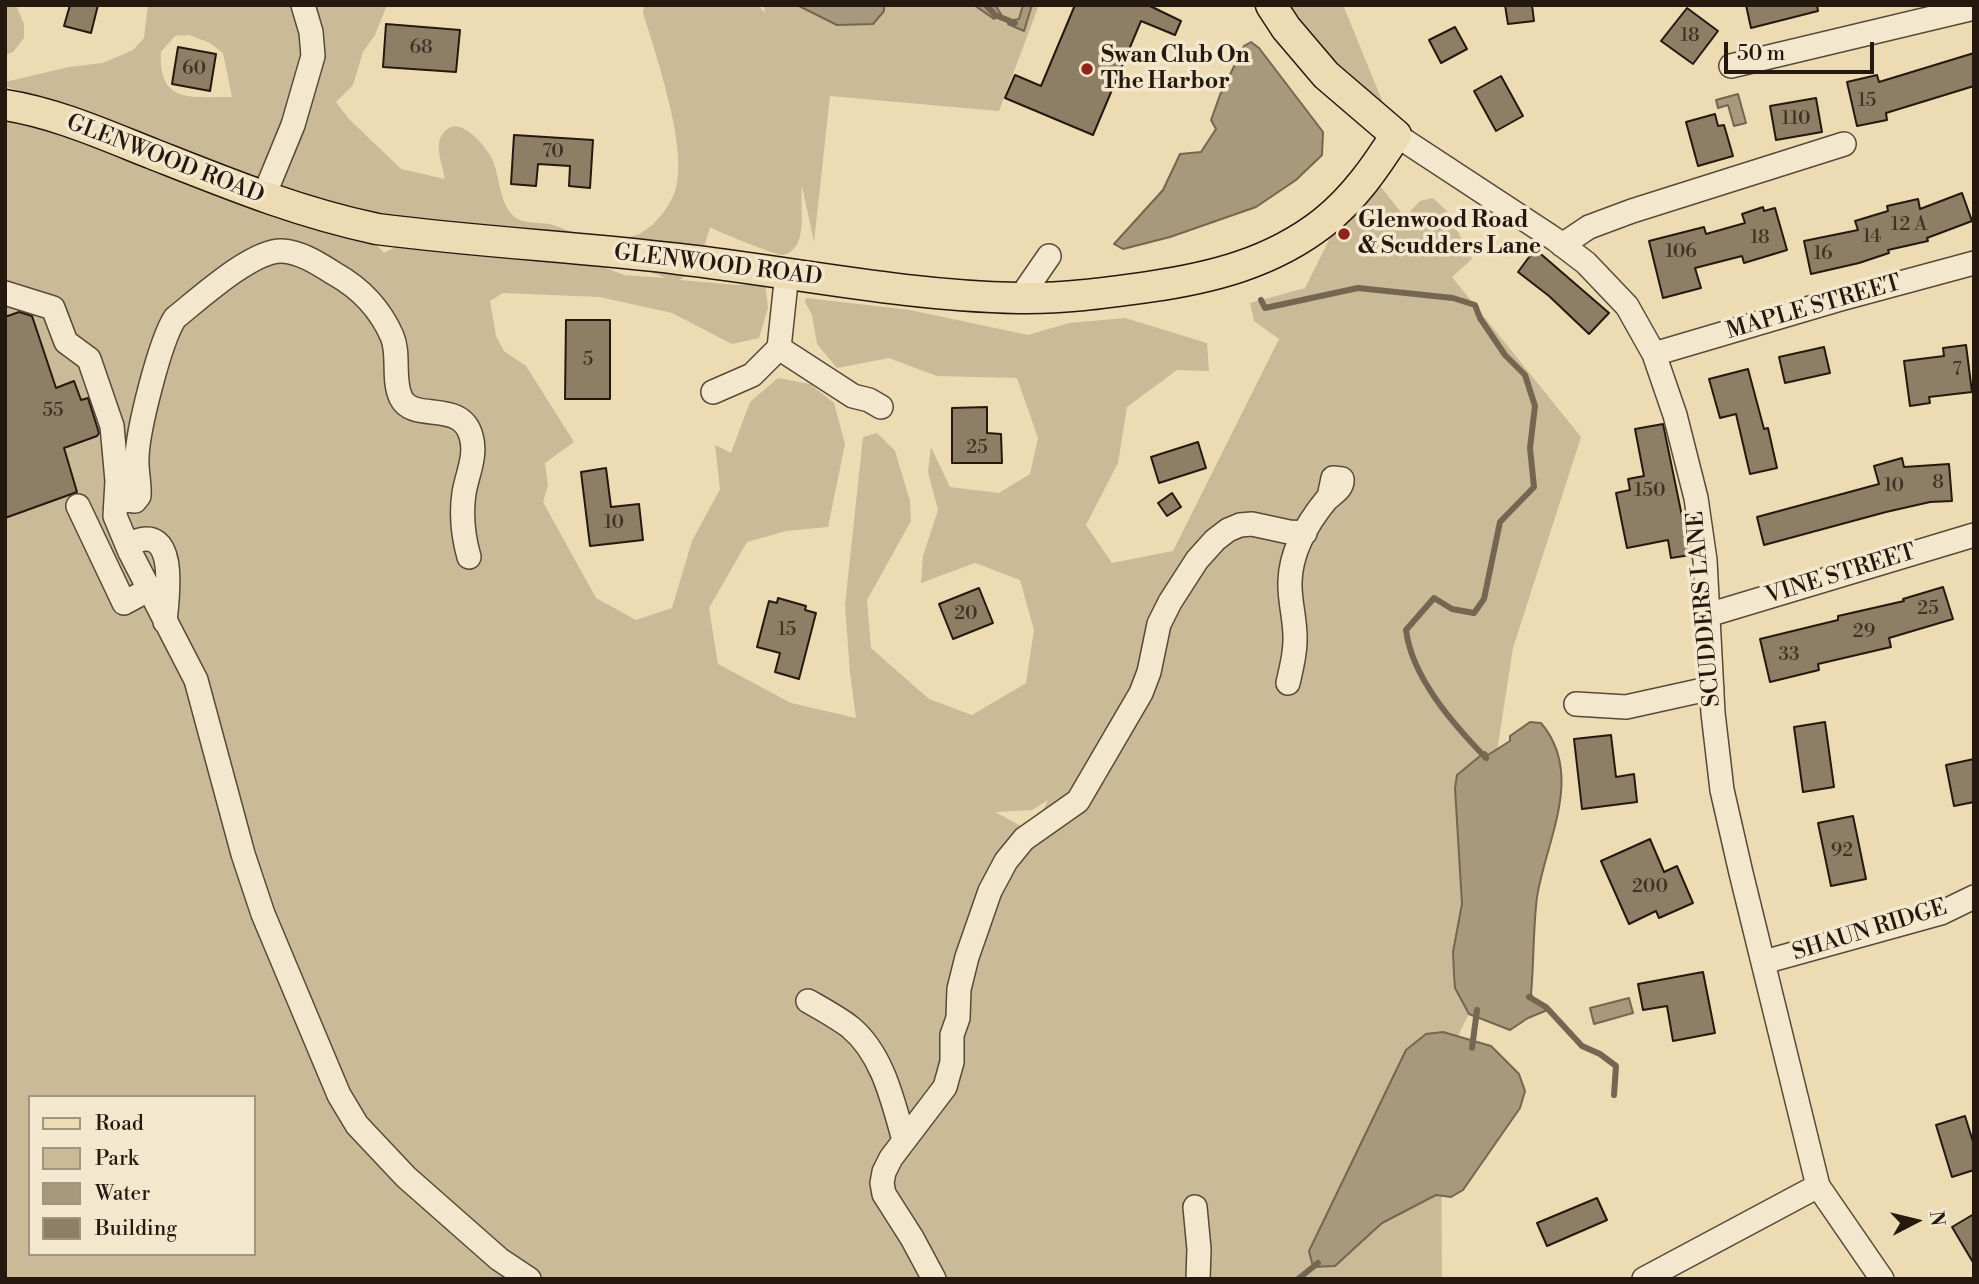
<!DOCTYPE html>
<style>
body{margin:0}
#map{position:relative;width:1979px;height:1284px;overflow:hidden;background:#eddbb4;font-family:"Libre Bodoni",serif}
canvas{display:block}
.frame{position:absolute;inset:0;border:7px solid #25190f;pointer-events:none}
.legend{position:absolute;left:28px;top:1095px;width:228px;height:161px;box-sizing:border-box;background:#f3e8ce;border:2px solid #a19582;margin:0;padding:9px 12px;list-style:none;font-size:21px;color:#25190f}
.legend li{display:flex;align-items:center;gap:14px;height:35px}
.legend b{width:35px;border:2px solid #a19582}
.north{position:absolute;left:1881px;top:1186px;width:70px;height:70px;-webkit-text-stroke:5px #f3e8ce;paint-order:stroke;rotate:83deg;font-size:19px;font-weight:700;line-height:28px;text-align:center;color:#25190f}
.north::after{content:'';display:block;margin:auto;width:24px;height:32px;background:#25190f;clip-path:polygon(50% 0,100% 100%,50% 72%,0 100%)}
.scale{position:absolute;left:1724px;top:42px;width:150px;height:32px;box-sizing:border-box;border:4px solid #25190f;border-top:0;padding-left:9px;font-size:21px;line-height:24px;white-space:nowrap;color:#25190f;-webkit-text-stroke:5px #f3e8ce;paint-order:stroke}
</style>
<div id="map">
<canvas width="1979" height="1284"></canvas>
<div class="frame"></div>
<ul class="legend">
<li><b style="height:9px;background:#eddbb4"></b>Road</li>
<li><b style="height:19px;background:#cbba98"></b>Park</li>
<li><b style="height:19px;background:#a9997c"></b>Water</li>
<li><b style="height:19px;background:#8d7e65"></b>Building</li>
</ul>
<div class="north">N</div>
<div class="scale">50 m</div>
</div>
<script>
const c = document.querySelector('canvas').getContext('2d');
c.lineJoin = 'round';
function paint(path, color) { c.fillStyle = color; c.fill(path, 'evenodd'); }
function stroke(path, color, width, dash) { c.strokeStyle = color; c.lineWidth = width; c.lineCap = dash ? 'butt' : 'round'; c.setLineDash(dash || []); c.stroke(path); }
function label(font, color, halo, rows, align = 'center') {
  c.font = font + ' "Libre Bodoni",serif'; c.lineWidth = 7; c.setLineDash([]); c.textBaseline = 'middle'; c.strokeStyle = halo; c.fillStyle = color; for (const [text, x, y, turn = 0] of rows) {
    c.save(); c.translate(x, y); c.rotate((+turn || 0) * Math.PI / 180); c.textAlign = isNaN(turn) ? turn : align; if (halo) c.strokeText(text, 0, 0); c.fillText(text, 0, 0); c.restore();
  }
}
paint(new Path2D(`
 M5 5H16L24 24V38L13 52 5 55Z
 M148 5H387L375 35 363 52 353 85 336 102 349 119 401 169 445 179C442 162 430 137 451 127 465 122 485 146 491 157 500 174 498 196 510 212 520 226 538 221 553 225 566 229 580 236 594 238 605 240 631 239 641 233 658 223 674 202 677 183 680 164 677 144 674 125 666 86 655 50 643 13L644 5H758L765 13 764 5H1039L999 111 830 96 814 242 802 186C800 202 804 221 800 236 798 245 792 254 782 255 776 255 718 232 710 227 704 249 698 267 680 280L737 285 765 284 768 308 759 338 732 344 672 313 600 297 503 293 490 301 496 336 504 351 526 366 574 442 545 463 548 486 543 502 596 598 636 620 672 608 692 541 720 489 715 445 731 453 750 402 778 378 810 384 834 403 845 444 828 527 786 531 747 542 709 608 718 664 791 703 856 718 850 673 845 605 863 437 877 433 895 451 910 501 911 521 867 600 871 648 929 699 972 715 1026 683 1034 630 1020 580 975 563 921 583 923 556 938 510 928 472 931 447 950 487 999 493 1030 474 1038 438 1017 378 937 376 889 358 837 368 817 344 812 315 805 302 806 298 910 310 1028 335 1069 323 1125 318 1207 343 1209 371 1177 370 1127 407 1118 463 1086 525 1112 563 1173 551 1279 339 1254 321 1250 303 1305 288 1349 200 1371 175 1405 217 1420 201 1433 198 1447 211 1472 259 1452 277 1581 437 1513 648 1459 996 1469 1014 1458 1036 1454 1035 1441 1112 1442 1279H5V116L32 122 290 216 376 244 384 253 405 242 307 198 5 86V82L69 67 103 63 133 50 144 38ZM189 35 210 43 223 53 232 97C194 96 158 106 161 52L175 36ZM598 265 642 269 666 278 624 275ZM1048 800 1032 832 995 812 1032 810ZM30 1097H254V1254H30Z
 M1271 5H1343L1388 115Z`), '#cbba98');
const water = new Path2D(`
 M797 5H884V11L873 24 837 25Z
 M974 5H995L1001 14 994 19Z
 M1023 5H1032L1024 31 1008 24 1009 21 1019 19Z
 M1251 42 1259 48 1323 132 1322 155 1296 180 1256 207 1170 237 1123 249 1114 244 1163 190 1180 154 1201 152 1216 129 1211 120 1220 95 1244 46Z
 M1738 94 1746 123 1734 126 1728 105 1718 108 1716 100Z
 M1530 722 1541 723C1585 775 1546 840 1537 897 1533 929 1534 962 1531 994L1535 1001 1546 1007 1545 1011 1528 1018 1510 1030 1469 1014 1455 988 1454 974 1453 952 1462 904 1455 788 1457 775 1485 752 1488 755 1510 741V736Z
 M1629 998 1633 1013 1594 1024 1590 1008Z
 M1443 1032 1491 1046 1519 1074 1525 1091 1520 1108 1463 1190 1451 1197 1436 1195 1382 1223 1335 1266 1313 1267 1309 1251 1406 1050 1426 1034Z`);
paint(water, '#a9997c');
stroke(water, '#746650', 2);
stroke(new Path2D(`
 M986 5 995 15 1015 23
 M1261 300 1265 308 1358 288 1453 298 1475 305 1480 318 1505 355 1525 375 1535 406 1530 448 1534 487 1500 522 1484 599 1474 613 1452 609 1434 598 1406 630C1412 678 1454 725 1486 758
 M1529 997 1546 1007 1582 1046 1600 1054 1616 1066 1614 1095
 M1472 1048 1477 1010
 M1298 1279 1318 1263`), '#746650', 6);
const building = new Path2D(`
 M70 5H98L91 33 64 26Z
 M1075 5H1148L1181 21 1175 35 1141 21 1093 135 1005 98 1015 75 1041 86Z
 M1505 5H1532L1534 21 1508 24Z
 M1746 5H1817L1818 11 1751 28Z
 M1687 8 1718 31 1693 64 1661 41Z
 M386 24 460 30 456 72 383 67Z
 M1455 27 1467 49 1441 63 1429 40Z
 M178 47 216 54 210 91 172 84Z
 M1974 53V86L1886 113 1887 120 1857 126 1847 82 1877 75 1879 82Z
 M1501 76 1523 116 1496 131 1474 91Z
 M1816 98 1822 132 1776 140 1770 106Z
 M1715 114 1718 126 1724 125 1733 156 1698 166 1686 122Z
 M514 135 593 140 590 188 569 186 570 166 538 164 536 186 511 184Z
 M1962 193 1972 221 1927 238 1928 241 1888 250 1889 253 1859 263 1811 274 1804 241 1858 230 1855 221 1888 211 1887 206 1918 199 1920 209Z
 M1763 207 1764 211 1775 208 1787 250 1744 263 1742 256 1695 268 1701 288 1663 298 1649 241 1704 227 1706 234 1745 223 1742 214Z
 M1535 249 1609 313 1589 334 1549 296 1518 272Z
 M19 312 32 316 56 388 74 381 81 400 88 398 99 433 97 436 64 448 77 492 5 518V317Z
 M566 320H610V399H565Z
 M1966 345 1972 392 1929 397 1930 403 1910 406 1904 361 1944 356 1943 348Z
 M1824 347 1830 373 1785 383 1779 357Z
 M1748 369 1764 429 1768 428 1777 468 1750 474 1736 414 1720 418 1709 379Z
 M987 407V433L1001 434 1002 463H952V408Z
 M1663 424 1690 555 1671 558 1668 540 1627 548 1616 493 1630 490 1628 479 1644 476 1635 429Z
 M1198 442 1206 468 1159 483 1151 457Z
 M1902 458 1904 467 1949 464 1952 501 1930 502 1886 512 1764 545 1757 517 1879 484 1874 466Z
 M606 468 611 507 639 504 643 540 590 546 581 472Z
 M1172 493 1181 507 1167 516 1158 503Z
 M1943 587 1953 619 1889 638 1891 647 1818 664 1819 670 1770 682 1760 639 1838 620V616L1904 601 1903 599Z
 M979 588 993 623 953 639 939 604Z
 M778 598 806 606 805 610 816 613 799 679 775 672 780 653 757 647 769 601 777 603Z
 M1825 722 1834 787 1803 792 1794 727Z
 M1611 735 1616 777 1634 774 1637 802 1582 809 1574 739Z
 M1974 759V802L1954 806 1946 765Z
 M1853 816 1866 879 1831 886 1818 823Z
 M1650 839 1664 872 1677 866 1693 903 1659 918 1656 911 1629 924 1601 861Z
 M1703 972 1715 1033 1673 1041 1667 1006 1643 1010 1638 984Z
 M1965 1116 1974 1145V1170L1952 1177 1936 1125Z
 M1597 1198 1607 1220 1547 1246 1537 1223Z
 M1974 1214V1264L1952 1227Z`);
paint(building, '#8d7e65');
stroke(building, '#25190f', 2);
const minor = new Path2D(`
 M1731 66 1974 8
 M1396 135 1556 240 1586 263 1627 306 1654 354 1675 415 1696 498 1705 560 1713 713 1722 790 1741 873 1818 1186 1882 1279
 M263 198 293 125 313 56 311 32 303 5
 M1562 245 1589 227 1632 211 1844 144
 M5 293 53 308 66 342 89 359 112 426 117 481 115 516 130 552
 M1020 298 1049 256
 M779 348 853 396 869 400 881 407
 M1654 354 1837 300 1974 263
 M713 392 752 375 779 348 787 273
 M116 499 135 501 139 496C140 483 136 470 137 457 138 429 160 341 175 318 199 299 252 250 282 251 301 252 319 264 335 274 360 288 380 309 392 336 400 355 392 379 401 398 413 423 461 399 471 436 477 455 467 475 464 493 461 514 463 536 469 557
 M78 506 124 603 148 590
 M1708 615 1974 535
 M165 622C167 600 179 523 134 542L130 552 196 680 243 854 263 914 339 1095 357 1125 406 1177 499 1259 529 1279
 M1288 683C1291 670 1295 655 1295 641 1296 621 1289 601 1290 581 1291 550 1308 522 1327 499 1334 493 1343 488 1342 479L1333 478 1329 497
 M1576 704 1626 707 1712 688
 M1764 962 1941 913 1974 897
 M808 1001C822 1009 837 1017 850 1027 883 1054 893 1102 904 1140
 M1195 1207 1199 1249 1198 1279
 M934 1279 912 1238 884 1194 882 1183 884 1172 891 1158 945 1087 952 1062V1035L958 1018 959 989 967 957 990 891 1006 861 1024 839 1078 801 1141 693 1149 672 1159 624 1170 602 1197 560 1215 540 1228 530 1240 525 1252 524 1289 532 1305 533
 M1644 1279 1818 1186`);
const major = new Path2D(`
 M5 105C56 113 105 135 153 154 229 184 297 212 377 229 478 242 579 247 679 259 792 272 905 296 1018 298 1062 299 1105 293 1148 287 1211 278 1272 263 1324 222 1354 198 1375 168 1396 135L1326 75 1286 28 1271 5`);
stroke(minor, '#574a38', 26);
stroke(major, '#25190f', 33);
stroke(minor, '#f3e8ce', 23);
stroke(major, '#eddbb4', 30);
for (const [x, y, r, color] of [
 [1087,69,7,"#8f2418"],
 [1344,234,7,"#8f2418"]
]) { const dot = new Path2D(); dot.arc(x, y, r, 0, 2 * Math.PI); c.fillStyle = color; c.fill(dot); stroke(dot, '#f3e8ce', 2.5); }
label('19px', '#3f3224', null, [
 ["18",1690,36],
 ["68",421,48],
 ["60",194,69],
 ["15",1867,101],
 ["110",1796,119],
 ["70",553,152],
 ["12 A",1909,225],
 ["14",1872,237],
 ["18",1760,238],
 ["106",1681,252],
 ["16",1823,254],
 ["5",588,360],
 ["7",1957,370],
 ["55",53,411],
 ["25",977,448],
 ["8",1938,483],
 ["10",1894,486],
 ["150",1650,491],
 ["10",614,523],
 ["25",1928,609],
 ["20",966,614],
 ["15",787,630],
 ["29",1864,632],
 ["33",1789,655],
 ["92",1842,851],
 ["200",1650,887]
]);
label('bold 23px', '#25190f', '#f3e8ce', [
 ["Swan Club On",1101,56],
 ["The Harbor",1101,82],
 ["Glenwood Road",1358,221],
 ["& Scudders Lane",1358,247]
], 'left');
label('23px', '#25190f', '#f3e8ce', [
 ["GLENWOOD ROAD",165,160,21],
 ["GLENWOOD ROAD",718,266,7],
 ["MAPLE STREET",1814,308,-16],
 ["VINE STREET",1841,575,-17],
 ["SCUDDERS LANE",1705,609,-95],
 ["SHAUN RIDGE",1870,931,-17]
]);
</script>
